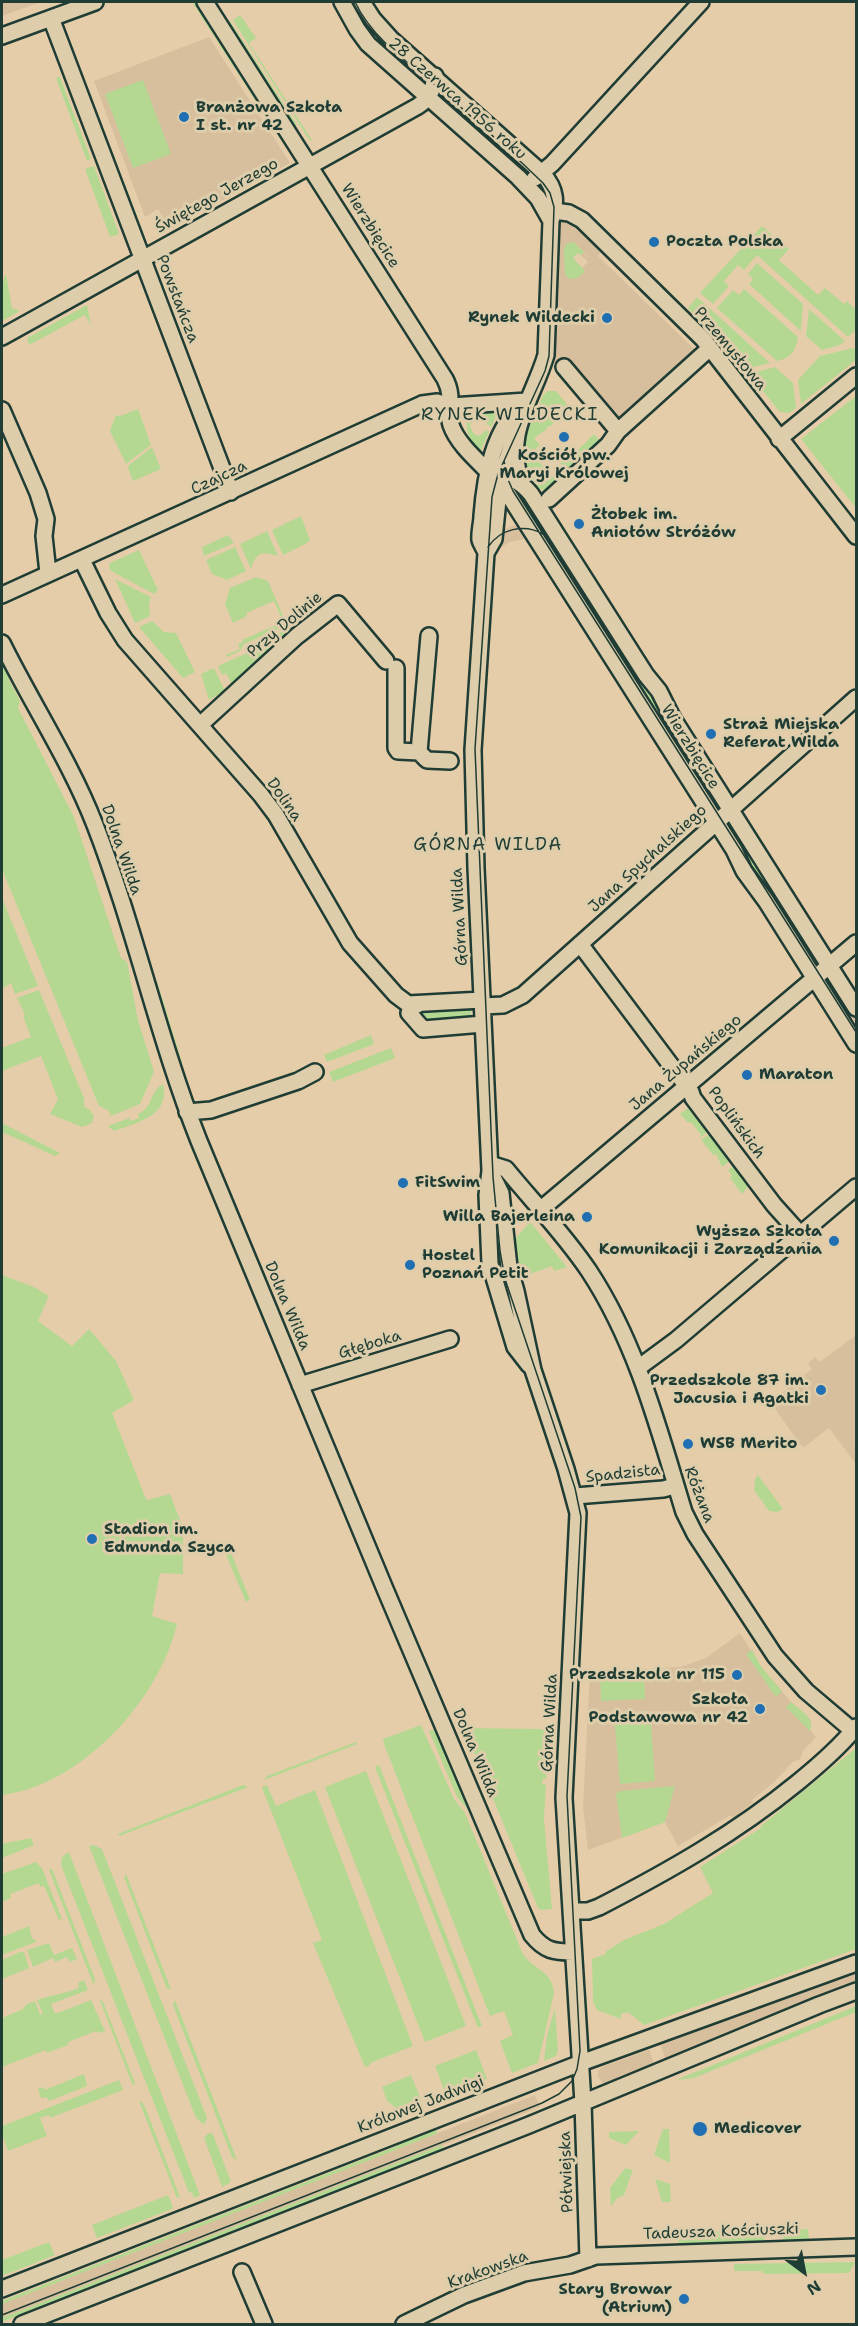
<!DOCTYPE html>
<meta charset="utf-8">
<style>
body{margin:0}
#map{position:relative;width:858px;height:2326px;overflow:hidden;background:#e6cda9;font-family:"Shantell Sans",sans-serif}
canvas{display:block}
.frame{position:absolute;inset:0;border:3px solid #1f3d34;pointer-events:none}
.north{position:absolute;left:774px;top:2242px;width:60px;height:60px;-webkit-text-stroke:4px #decdaa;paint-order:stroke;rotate:148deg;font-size:16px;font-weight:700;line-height:24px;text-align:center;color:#1f3d34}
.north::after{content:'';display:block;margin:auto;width:21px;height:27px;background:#1f3d34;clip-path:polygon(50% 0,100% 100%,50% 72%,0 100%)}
</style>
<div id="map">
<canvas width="858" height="2326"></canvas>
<div class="frame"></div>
<div class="north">N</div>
</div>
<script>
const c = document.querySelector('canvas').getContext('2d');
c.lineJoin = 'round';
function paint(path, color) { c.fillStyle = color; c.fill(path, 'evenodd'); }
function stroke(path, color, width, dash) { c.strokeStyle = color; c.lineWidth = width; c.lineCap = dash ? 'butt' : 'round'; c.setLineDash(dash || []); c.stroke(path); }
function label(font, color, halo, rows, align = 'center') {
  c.font = font + ' "Shantell Sans",sans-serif'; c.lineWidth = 6; c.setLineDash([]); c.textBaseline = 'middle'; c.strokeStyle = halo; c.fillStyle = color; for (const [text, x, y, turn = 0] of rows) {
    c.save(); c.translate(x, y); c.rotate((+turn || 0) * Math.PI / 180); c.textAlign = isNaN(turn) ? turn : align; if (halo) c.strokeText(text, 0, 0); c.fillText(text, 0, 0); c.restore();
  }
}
paint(new Path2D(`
 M2 2H41L2 16Z
 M209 37 290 163 170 229 158 209 145 217 94 81Z
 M560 217 574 223 600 248 601 251 598 256 694 349V357L619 420 561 362 551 361 557 218ZM568 243 575 244 591 259 583 253 581 255 588 262 582 268 585 270 566 277 564 249Z
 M524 524 531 540 524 539 510 542 503 546 495 556 500 531 512 526Z
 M832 975 856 1015V1039L823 981Z
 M856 1335V1464L829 1428 803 1448 770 1402 812 1369 808 1363 815 1357 820 1362Z
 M740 1633 762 1668 791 1702 811 1720 810 1730 816 1737 803 1751 800 1759 793 1762 773 1783 752 1800 753 1802 733 1818 731 1815 678 1846 665 1822 588 1850 583 1807 590 1671 681 1667 706 1658Z
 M856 1971V1985L664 2061 665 2058 661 2046 658 2045Z
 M649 2050 654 2063 617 2077 618 2080 608 2083H603L598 2077V2071L602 2067Z
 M535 2095 540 2107 2 2318V2304Z`), '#d7bf9e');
paint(new Path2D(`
 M192 2H196L269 115 266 117Z
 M344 2H357L427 74 426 84 423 88 374 44Z
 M240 15 256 38 249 43 312 140 310 141 233 20Z
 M230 21 297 125 295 127 228 23Z
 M67 34 145 237 143 240 66 39Z
 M60 77 91 159 87 161 56 78Z
 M143 80 171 154 133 168 105 94Z
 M448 95 509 149 502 157 442 102Z
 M94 166 119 234 110 237 85 169Z
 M762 226 771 234 767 239 775 246 780 241 789 249 779 260 818 295 825 288 844 304 847 301 856 310V330L848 337 757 255 744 270 738 265 724 281 729 286 713 304 700 293Z
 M573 242 584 252 581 255 578 253 573 258 585 271 578 278 570 279 565 275 564 249 566 244Z
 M757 263 803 304 801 331 749 284 753 279 748 274Z
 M6 274 12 308 20 311 2 321V284Z
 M744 289 798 337C796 351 791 358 777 361L717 308 733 290 739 295Z
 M697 297 770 363 745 369 724 344 688 308Z
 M87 305 91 325 85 315 29 345 27 338Z
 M809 309 845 341 840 345 822 350 806 336Z
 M853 348 856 351V360L801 404 798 380 820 356Z
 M775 367 793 383 796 408 789 413 780 412 749 374Z
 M548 391H556L570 408 561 417 559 415V418L549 427H546L547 429 534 438 540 445 531 453 556 480 545 490 538 488C512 447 527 435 543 395Z
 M856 396V508L801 439Z
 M138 409 151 445 126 464 110 431 116 415 120 416Z
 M499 409 492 426 487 425 486 420 479 418 472 422 470 426 474 434 479 436 486 430 489 432 479 454C471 443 465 432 467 418L476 411Z
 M594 434 600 441 559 477 554 471 561 465 560 463 573 455Z
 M152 447 161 469 133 481 128 468 129 465Z
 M301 516 310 540 305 544 283 555 272 530Z
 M267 531 278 556C263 551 256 551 251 569L240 544Z
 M228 535 234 543 204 556 202 547Z
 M235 547 246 571 227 580 212 574 206 560Z
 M139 550 158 590 154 594 111 571 109 567 110 563Z
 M567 560 710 786 702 791 559 565Z
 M256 577 268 581 287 625 244 644 240 651 227 657 226 655 240 649 238 644 243 642 242 640 283 622 274 601 246 613 247 616 233 623 225 604 230 588Z
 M115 579 151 597 149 605 150 616 135 623Z
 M152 621 164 632 176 633 195 672 183 678 139 627Z
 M286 630 284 638 232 685 226 673 222 675 218 666 247 653 250 646Z
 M2 660 10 675 8 678 20 701 18 708 74 817 121 958 127 962 138 1020 154 1072 140 1104 111 1116 109 1111 99 1106 2 869Z
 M214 668 225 691 209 700 201 674Z
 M741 835 812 948 805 953 734 840Z
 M116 856 119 863 153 970 147 964 114 857Z
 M2 898 38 986 15 994 11 983 2 989Z
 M157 981 182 1062 179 1063 155 987Z
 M39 990 84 1098V1107L90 1110 94 1116 92 1123 82 1127 50 1114 58 1099 41 1056 2 1071V1048L31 1037 23 1016 25 1015 17 998Z
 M471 1007V1016L463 1019 425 1022 419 1015 422 1011Z
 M371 1035 374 1044 327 1062 324 1055Z
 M391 1048 395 1058 333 1082 329 1072Z
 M163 1084C171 1115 137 1123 114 1131L108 1126 129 1118 131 1121 139 1118 138 1114C153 1108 149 1092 163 1084Z
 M688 1108 707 1132 700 1138 701 1135 691 1122 688 1123 680 1114Z
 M2 1123 60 1153 55 1156 2 1132Z
 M709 1134 729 1162 722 1167 716 1154 713 1155 701 1140Z
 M733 1166 748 1186 742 1194 730 1178 732 1176 728 1170Z
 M529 1223H531L567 1267 554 1271 552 1266 522 1277 514 1240Z
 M2 1275 34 1287 49 1296 38 1321 72 1346 89 1329 116 1361 134 1400 112 1413 144 1494 147 1500 170 1494 183 1528V1574L160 1573 152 1616 177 1624C159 1700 82 1785 2 1795Z
 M758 1475 783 1509 777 1512 769 1511 754 1490 755 1479Z
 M228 1545 250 1600 246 1602 224 1550Z
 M752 1650 762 1668 782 1691 776 1697 746 1654Z
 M644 1672 645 1699 601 1701 600 1674Z
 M791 1702C800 1710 816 1718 810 1731L786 1707Z
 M650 1711 655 1781 620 1784 614 1715Z
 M421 1725 454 1799 465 1813 522 1952C532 1970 552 1969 554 1993L538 2063 512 2073 500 2041 513 2035 504 2011 490 2016 384 1744 383 1739Z
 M464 1728 540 1729 549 1732 546 1779H543L542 1784 546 1785 544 1819 552 1909 541 1910 538 1908Z
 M435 1729 464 1799 468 1810 457 1797 429 1731Z
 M356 1742 357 1744 264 1780 267 1776Z
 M856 1748V1949L644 2025 628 2012 621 2014V2019L597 2010 593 2002 592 1959 606 1954 605 1952 624 1940 664 1924 713 1893 700 1867 761 1828V1826Z
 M379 1765 482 2026 478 2028 375 1767Z
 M366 1771 466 2026 425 2042 325 1787Z
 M243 1785 248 1787 119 1836 118 1834Z
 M267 1785 276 1806 315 1790 413 2046 370 2063V2065L365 2067 313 1943 322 1940 264 1793 262 1787Z
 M675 1786 665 1822 622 1838 616 1794 620 1791Z
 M31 1838 34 1845 2 1858V1844Z
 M94 1845 102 1849 207 2118 204 2125 196 2118 89 1846Z
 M69 1852 200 2195 194 2198 192 2192 189 2193 61 1865 62 1857Z
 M36 1862 42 1868 62 1919 59 1920 44 1886 40 1887 39 1883 10 1894 11 1898 2 1902V1874Z
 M52 1869 95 1979 94 1986 49 1870Z
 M126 1874 171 1989H167L124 1877Z
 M29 1926 32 1939H35L36 1942 2 1955V1937Z
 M49 1943 54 1955 72 1948 77 1959 70 1962 67 1957 55 1962 53 1958 33 1967 27 1950Z
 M20 1952H24L29 1968 2 1979V1960Z
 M84 1980 88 1990 51 2004 55 2014 91 2000 105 2031 98 2033 96 2031 68 2042V2045L47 2053 46 2050 2 2067V2018L23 2009 27 2004 35 2001 40 2014H43L37 2000C52 1995 63 1994 79 1988L78 1983Z
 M99 1998 103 2002 135 2083 133 2086Z
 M175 2000 237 2160 232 2157 173 2005Z
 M856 2006V2012L694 2078 676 2080Z
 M555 2008 558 2051 556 2056 544 2061 547 2036Z
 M476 2050 487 2079 446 2095 435 2066Z
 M84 2074 87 2086 49 2101 46 2097 41 2098 38 2089 43 2087 45 2090Z
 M411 2075 424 2107 405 2115 387 2101 382 2087Z
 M119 2080 123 2090 50 2118 49 2115 40 2118 47 2136 8 2151 2 2134V2126Z
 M139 2101 142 2102 145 2107 180 2197 177 2198Z
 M435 2127 437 2133 436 2134 2 2304V2301L392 2148Z
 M663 2129H669L670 2163 654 2155Z
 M639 2131 626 2145 609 2138V2132Z
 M208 2133 213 2134 231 2182 222 2187 204 2138Z
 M442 2145 444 2151 409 2163 2 2322V2318Z
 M625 2168 633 2170 624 2195 617 2198 611 2207 610 2188Z
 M655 2179 670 2184 671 2202H662Z
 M168 2195 173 2207 172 2209 97 2238 92 2225Z
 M808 2229 809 2239 783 2240 784 2234 789 2230Z
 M767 2231 764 2241 679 2243 677 2232Z
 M49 2242 55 2255 2 2276V2260Z
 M855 2262 849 2273 764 2274 762 2271H734V2264Z`), '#b4d892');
const minor = new Path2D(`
 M205 2 445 379C455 398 446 411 451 425 459 449 491 471 506 491L734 850 744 871 766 901 856 1044
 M342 2 357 29 368 44 518 177 538 198 551 221
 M362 2 373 19 391 39 543 174C556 189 557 202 551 221L546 355C533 399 501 437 523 485
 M51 18 231 492
 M2 36 95 2
 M535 178 552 164 701 2
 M554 211 569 213 582 220 703 339 856 536
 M2 337 418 106C430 98 433 90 435 76
 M564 367 618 431
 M2 410 38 493 46 519 44 536 48 573
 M516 432 500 480 494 539 486 553 473 750 476 868 490 1171 487 1195 490 1264 515 1347 529 1365
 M779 439 856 376
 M494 473C509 475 522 483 531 494L646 675 659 691 672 717 856 1008
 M549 499 608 445 618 431 710 348
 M486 553C485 549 481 544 480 540 479 533 482 523 482 516 485 477 493 426 527 401
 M82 560 108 613 125 640 261 795 276 815 350 943 396 995 408 1004 482 1000
 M2 595 422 404 437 402 451 406 527 401
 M429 636 419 752 427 760 450 761
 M2 643C32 704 70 761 95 825 135 928 158 1038 199 1141L385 1589 532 1935C545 1951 554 1952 573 1952
 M396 668V748L398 751 419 752
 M200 725 297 636 338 604 386 661
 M580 944 691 1092 693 1098 774 1205 801 1235
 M419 1004 411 1008 409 1013 423 1029 483 1024
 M483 1006 503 1005 523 995 856 698
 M187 1112 211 1110 298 1081 315 1072
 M490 1164 506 1169C533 1202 565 1235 589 1271 637 1344 659 1430 684 1512L695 1534 775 1656 806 1691 853 1731
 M490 1171 501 1193 509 1267 516 1291 533 1370 566 1469 578 1513 564 1798 583 2103 588 2259
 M540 1210 856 943
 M638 1368 676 1340 856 1187
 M300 1385 450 1339
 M575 1496 663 1489 675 1486
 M571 1911H588L599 1907C669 1871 736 1833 797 1783 818 1766 839 1748 856 1727
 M242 2272 264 2324
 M2 2289 578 2064 856 1963
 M22 2324 529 2125 819 2005 856 1991
 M404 2324 464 2295 524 2273 570 2265 596 2256 856 2247`);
stroke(minor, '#1f3d34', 20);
stroke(minor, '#decdaa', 15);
stroke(new Path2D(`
 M504 461 507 477 513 491 856 1032
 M488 547C500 529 524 523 543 534
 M2 2315 542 2103 559 2094 572 2081 577 2069 580 2051 567 1796 581 1517 575 1488 505 1279 500 1251 493 1177 475 749 492 497 498 474 545 371 549 356 554 207 550 193 543 183C512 153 480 124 448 96 415 67 374 42 355 2`), '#1f3d34', 1.5);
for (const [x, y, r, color] of [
 [184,117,6,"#1f6fb2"],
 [654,242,6,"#1f6fb2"],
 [607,318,6,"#1f6fb2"],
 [564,437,6,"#1f6fb2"],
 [579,524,6,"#1f6fb2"],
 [711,734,6,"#1f6fb2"],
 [747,1075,6,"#1f6fb2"],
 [403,1183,6,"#1f6fb2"],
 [587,1217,6,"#1f6fb2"],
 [834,1241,6,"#1f6fb2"],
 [410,1265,6,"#1f6fb2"],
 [821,1390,6,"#1f6fb2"],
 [688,1444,6,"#1f6fb2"],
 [92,1539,6,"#1f6fb2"],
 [737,1675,6,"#1f6fb2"],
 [760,1709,6,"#1f6fb2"],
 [700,2129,8,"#1f6fb2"],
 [684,2299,6,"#1f6fb2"]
]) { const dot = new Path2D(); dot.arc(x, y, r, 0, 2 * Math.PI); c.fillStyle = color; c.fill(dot); stroke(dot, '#decdaa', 2); }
label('16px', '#1f3d34', '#decdaa', [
 ["28 Czerwca 1956 roku",457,99,41],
 ["Świętego Jerzego",217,196,-29],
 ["Wierzbięcice",370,226,58],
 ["Powstańcza",177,299,69],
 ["Przemysłowa",730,349,50],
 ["Czajcza",219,478,-25],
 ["Przy Dolinie",285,625,-40],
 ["Wierzbięcice",690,747,58],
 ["Dolina",284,800,55],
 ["Dolna Wilda",121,850,71],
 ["Jana Spychalskiego",648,859,-42],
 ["Górna Wilda",460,917,-93],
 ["Jana Żupańskiego",686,1063,-40],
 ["Poplińskich",736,1123,54],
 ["Dolna Wilda",287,1306,67],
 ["Głęboka",370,1345,-17],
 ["Spadzista",623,1474,-6],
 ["Różana",699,1495,69],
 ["Górna Wilda",550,1723,-87],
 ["Dolna Wilda",475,1753,67],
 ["Królowej Jadwigi",421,2105,-21],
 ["Półwiejska",567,2172,-92],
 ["Tadeusza Kościuszki",721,2232,-2],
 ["Krakowska",488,2270,-20]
]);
label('bold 16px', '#1f3d34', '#decdaa', [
 ["Branżowa Szkoła",196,108],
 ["I st. nr 42",196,126],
 ["Poczta Polska",666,242],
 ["Rynek Wildecki",595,318,"right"],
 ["Kościół pw.",564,456,"center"],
 ["Maryi Królowej",564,474,"center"],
 ["Żłobek im.",591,515],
 ["Aniołów Stróżów",591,533],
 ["Straż Miejska",723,725],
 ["Referat Wilda",723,743],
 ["Maraton",759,1075],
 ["FitSwim",415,1183],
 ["Willa Bajerleina",575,1217,"right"],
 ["Wyższa Szkoła",822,1232,"right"],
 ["Komunikacji i Zarządzania",822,1250,"right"],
 ["Hostel",422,1256],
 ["Poznań Petit",422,1274],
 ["Przedszkole 87 im.",809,1381,"right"],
 ["Jacusia i Agatki",809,1399,"right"],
 ["WSB Merito",700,1444],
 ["Stadion im.",104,1530],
 ["Edmunda Szyca",104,1548],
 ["Przedszkole nr 115",725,1675,"right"],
 ["Szkoła",748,1700,"right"],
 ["Podstawowa nr 42",748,1718,"right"],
 ["Medicover",714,2129],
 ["Stary Browar",672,2290,"right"],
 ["(Atrium)",672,2308,"right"]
], 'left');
c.letterSpacing = '1.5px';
label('18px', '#1f3d34', '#decdaa', [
 ["RYNEK WILDECKI",510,415],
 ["GÓRNA WILDA",488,845]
]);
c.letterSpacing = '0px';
</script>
